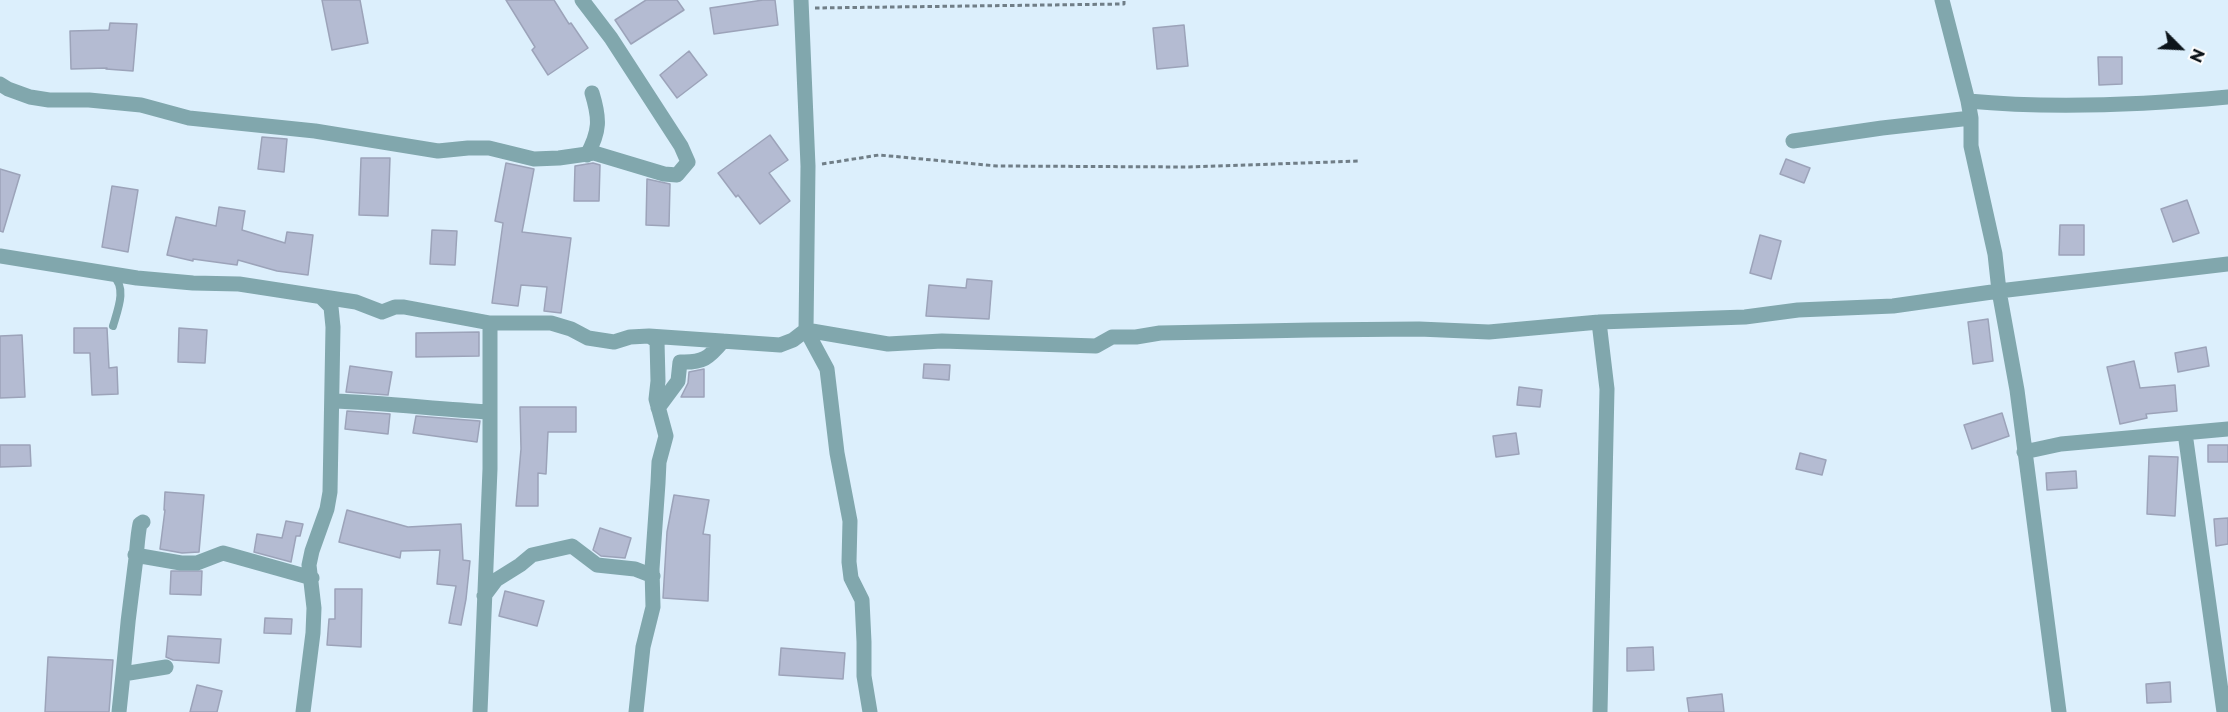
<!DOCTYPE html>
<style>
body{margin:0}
#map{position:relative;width:2228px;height:712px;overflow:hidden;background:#dceffc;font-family:Montserrat,sans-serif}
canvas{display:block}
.north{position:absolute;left:2150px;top:18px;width:60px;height:60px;-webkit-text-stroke:4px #fff;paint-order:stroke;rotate:114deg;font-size:16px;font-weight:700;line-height:24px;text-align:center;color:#0d151b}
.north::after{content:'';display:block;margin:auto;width:21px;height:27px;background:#0d151b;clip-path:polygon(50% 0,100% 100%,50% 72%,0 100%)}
</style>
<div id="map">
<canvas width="2228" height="712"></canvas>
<div class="north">N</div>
</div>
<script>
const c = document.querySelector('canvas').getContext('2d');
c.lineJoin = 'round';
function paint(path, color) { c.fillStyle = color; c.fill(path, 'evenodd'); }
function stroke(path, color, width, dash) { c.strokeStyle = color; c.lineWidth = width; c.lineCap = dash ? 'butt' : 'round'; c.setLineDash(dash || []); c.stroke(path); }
const building = new Path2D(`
 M322 0H360L368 43 332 50Z
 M506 0H554L569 24 571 23 588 48 548 75 532 50 535 47Z
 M646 0H677L684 10 631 44 615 20Z
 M763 0H775L778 25 714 34 710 8Z
 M110 23 137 24 133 71 106 69 107 68 71 69 70 31 109 30Z
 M1184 25 1188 66 1157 69 1153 28Z
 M689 51 707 75 677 98 660 75Z
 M2098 57H2122V84L2099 85Z
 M770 135 788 160 769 173 790 201 760 224 738 195 736 197 718 173Z
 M262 137 287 139 284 172 258 169Z
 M361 158H390L388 216 359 215Z
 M1786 159 1810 168 1804 183 1780 174Z
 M506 163 534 169 522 232 571 238 561 313 544 311 547 287 521 285 518 306 492 303 503 223 495 221Z
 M593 163 600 165 599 201H574L575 166Z
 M0 169 20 175 3 232 0 231Z
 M647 179 670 184 669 226 646 225Z
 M112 186 138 190 128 252 102 247Z
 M2187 200 2199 233 2173 242 2161 209Z
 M219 207 245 211 242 230 285 243 287 232 313 235 308 275 277 271 238 260 237 265 193 259V261L167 255 176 217 216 226Z
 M2060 225H2084V255H2059Z
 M432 230 457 231 455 265 430 264Z
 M1760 235 1781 241 1771 279 1750 273Z
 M967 279 992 281 989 319 926 316 929 285 966 288Z
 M1988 319 1993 361 1973 364 1968 322Z
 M74 328H107L109 368 117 367 118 394 92 395 90 353H74Z
 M179 328 207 330 205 363 178 362Z
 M479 332V356L416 357V333Z
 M22 335 25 397 0 398V336Z
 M2206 347 2209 366 2178 372 2175 353Z
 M2134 361 2140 388 2175 385 2177 411 2146 414 2147 418 2120 424 2107 367Z
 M924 364 950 365 949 380 923 378Z
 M350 366 392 372 388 395 346 392Z
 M704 369V397H681L688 383 689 372Z
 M1519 387 1542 390 1540 407 1517 405Z
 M520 407H576V432H548L546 474 538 473V506H516L521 449Z
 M347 411 390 414 388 434 345 429Z
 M2002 413 2009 436 1972 449 1964 425Z
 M416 416 480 421 477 442 413 433Z
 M1516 433 1519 454 1496 457 1493 436Z
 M0 445H30L31 466 0 467Z
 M2208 445H2228V462H2208Z
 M1800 453 1826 460 1822 475 1796 469Z
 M2149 456 2178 457 2175 516 2147 514Z
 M2076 471 2077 488 2047 490 2046 473Z
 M165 492 204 495 199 552 182 553 160 549 165 510H164Z
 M674 495 709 500 703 534 710 535 708 601 663 598 667 532Z
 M347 510 408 527 461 524 463 560 470 561 466 599 461 625 449 623 456 586 437 584 440 550 401 551 400 558 339 542Z
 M2228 518V544L2216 546 2214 519Z
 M286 521 303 524 300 536H296L291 562 254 552 257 534 282 538Z
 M600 528 631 538 625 558 601 556 593 550Z
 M171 571H202L201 595 170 594Z
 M335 589H362L361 647 327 645 329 619H335Z
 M505 591 544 601 537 626 499 616Z
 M265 618 292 619 291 634 264 633Z
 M168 636 221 639 219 663 173 660 166 657Z
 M1653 647 1654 670 1627 671V648Z
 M781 648 845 653 843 679 779 675Z
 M48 657 113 660 109 712H45Z
 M2170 682 2171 702 2147 703 2146 684Z
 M197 685 222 691 217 712H190Z
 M1722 694 1724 712H1689L1687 698Z`);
paint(building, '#b4bbd2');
stroke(building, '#9ca3b9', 1.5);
stroke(new Path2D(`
 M815 8 1124 4V0
 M822 164 879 155 997 166 1189 167 1360 161`), '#707e87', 3, [4.5, 3]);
stroke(new Path2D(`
 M113 326C118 309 127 288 113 275`), '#81a7ad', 8);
stroke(new Path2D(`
 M801 0 808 166 806 330 827 369 837 453 850 521 849 562 851 578 862 600 864 642V676L870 712
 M1942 0 1968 101 1971 118V146L1995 254 1999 291 2017 390 2059 712
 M0 84 8 89 30 97 49 100H89L141 105 189 118 315 131 438 151 468 148H489L534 159 559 158 594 153 664 174 677 175 688 162 681 146 611 38 582 0
 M1968 101C2054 109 2142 105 2228 97
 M1793 141 1882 128 1971 118
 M587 155C600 131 600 119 592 93
 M0 256 137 278 193 283 239 284 356 302 382 312 395 307H404L490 323H551L571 329 588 338 614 342 630 337 649 336 780 345 793 340 806 330 888 344 942 341 1096 346 1112 337H1136L1160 333 1311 330 1419 329 1489 332 1599 322 1745 317 1798 310 1893 306 1999 291 2228 264
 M1599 322 1607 389 1600 712
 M333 401C385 403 437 409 490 412
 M658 408 678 381 680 362C703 363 709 358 723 341
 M2185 433 2224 712
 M2024 452 2061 444 2228 429
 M135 555 181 563H197L223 553 312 578
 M484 596 496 580 520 565 532 555 572 546 597 565 635 569 653 576
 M123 674C126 638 130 602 135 566 137 553 137 538 140 524L143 522
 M119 712 123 674 166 667
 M303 712 313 633 314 608 309 565 312 551 327 509 330 492 333 327 331 307 321 297
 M480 712 490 469V323
 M636 712 643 647 653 607 652 569 658 483 659 462 666 436 656 399 658 381 657 341 649 336`), '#81a7ad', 15);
</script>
